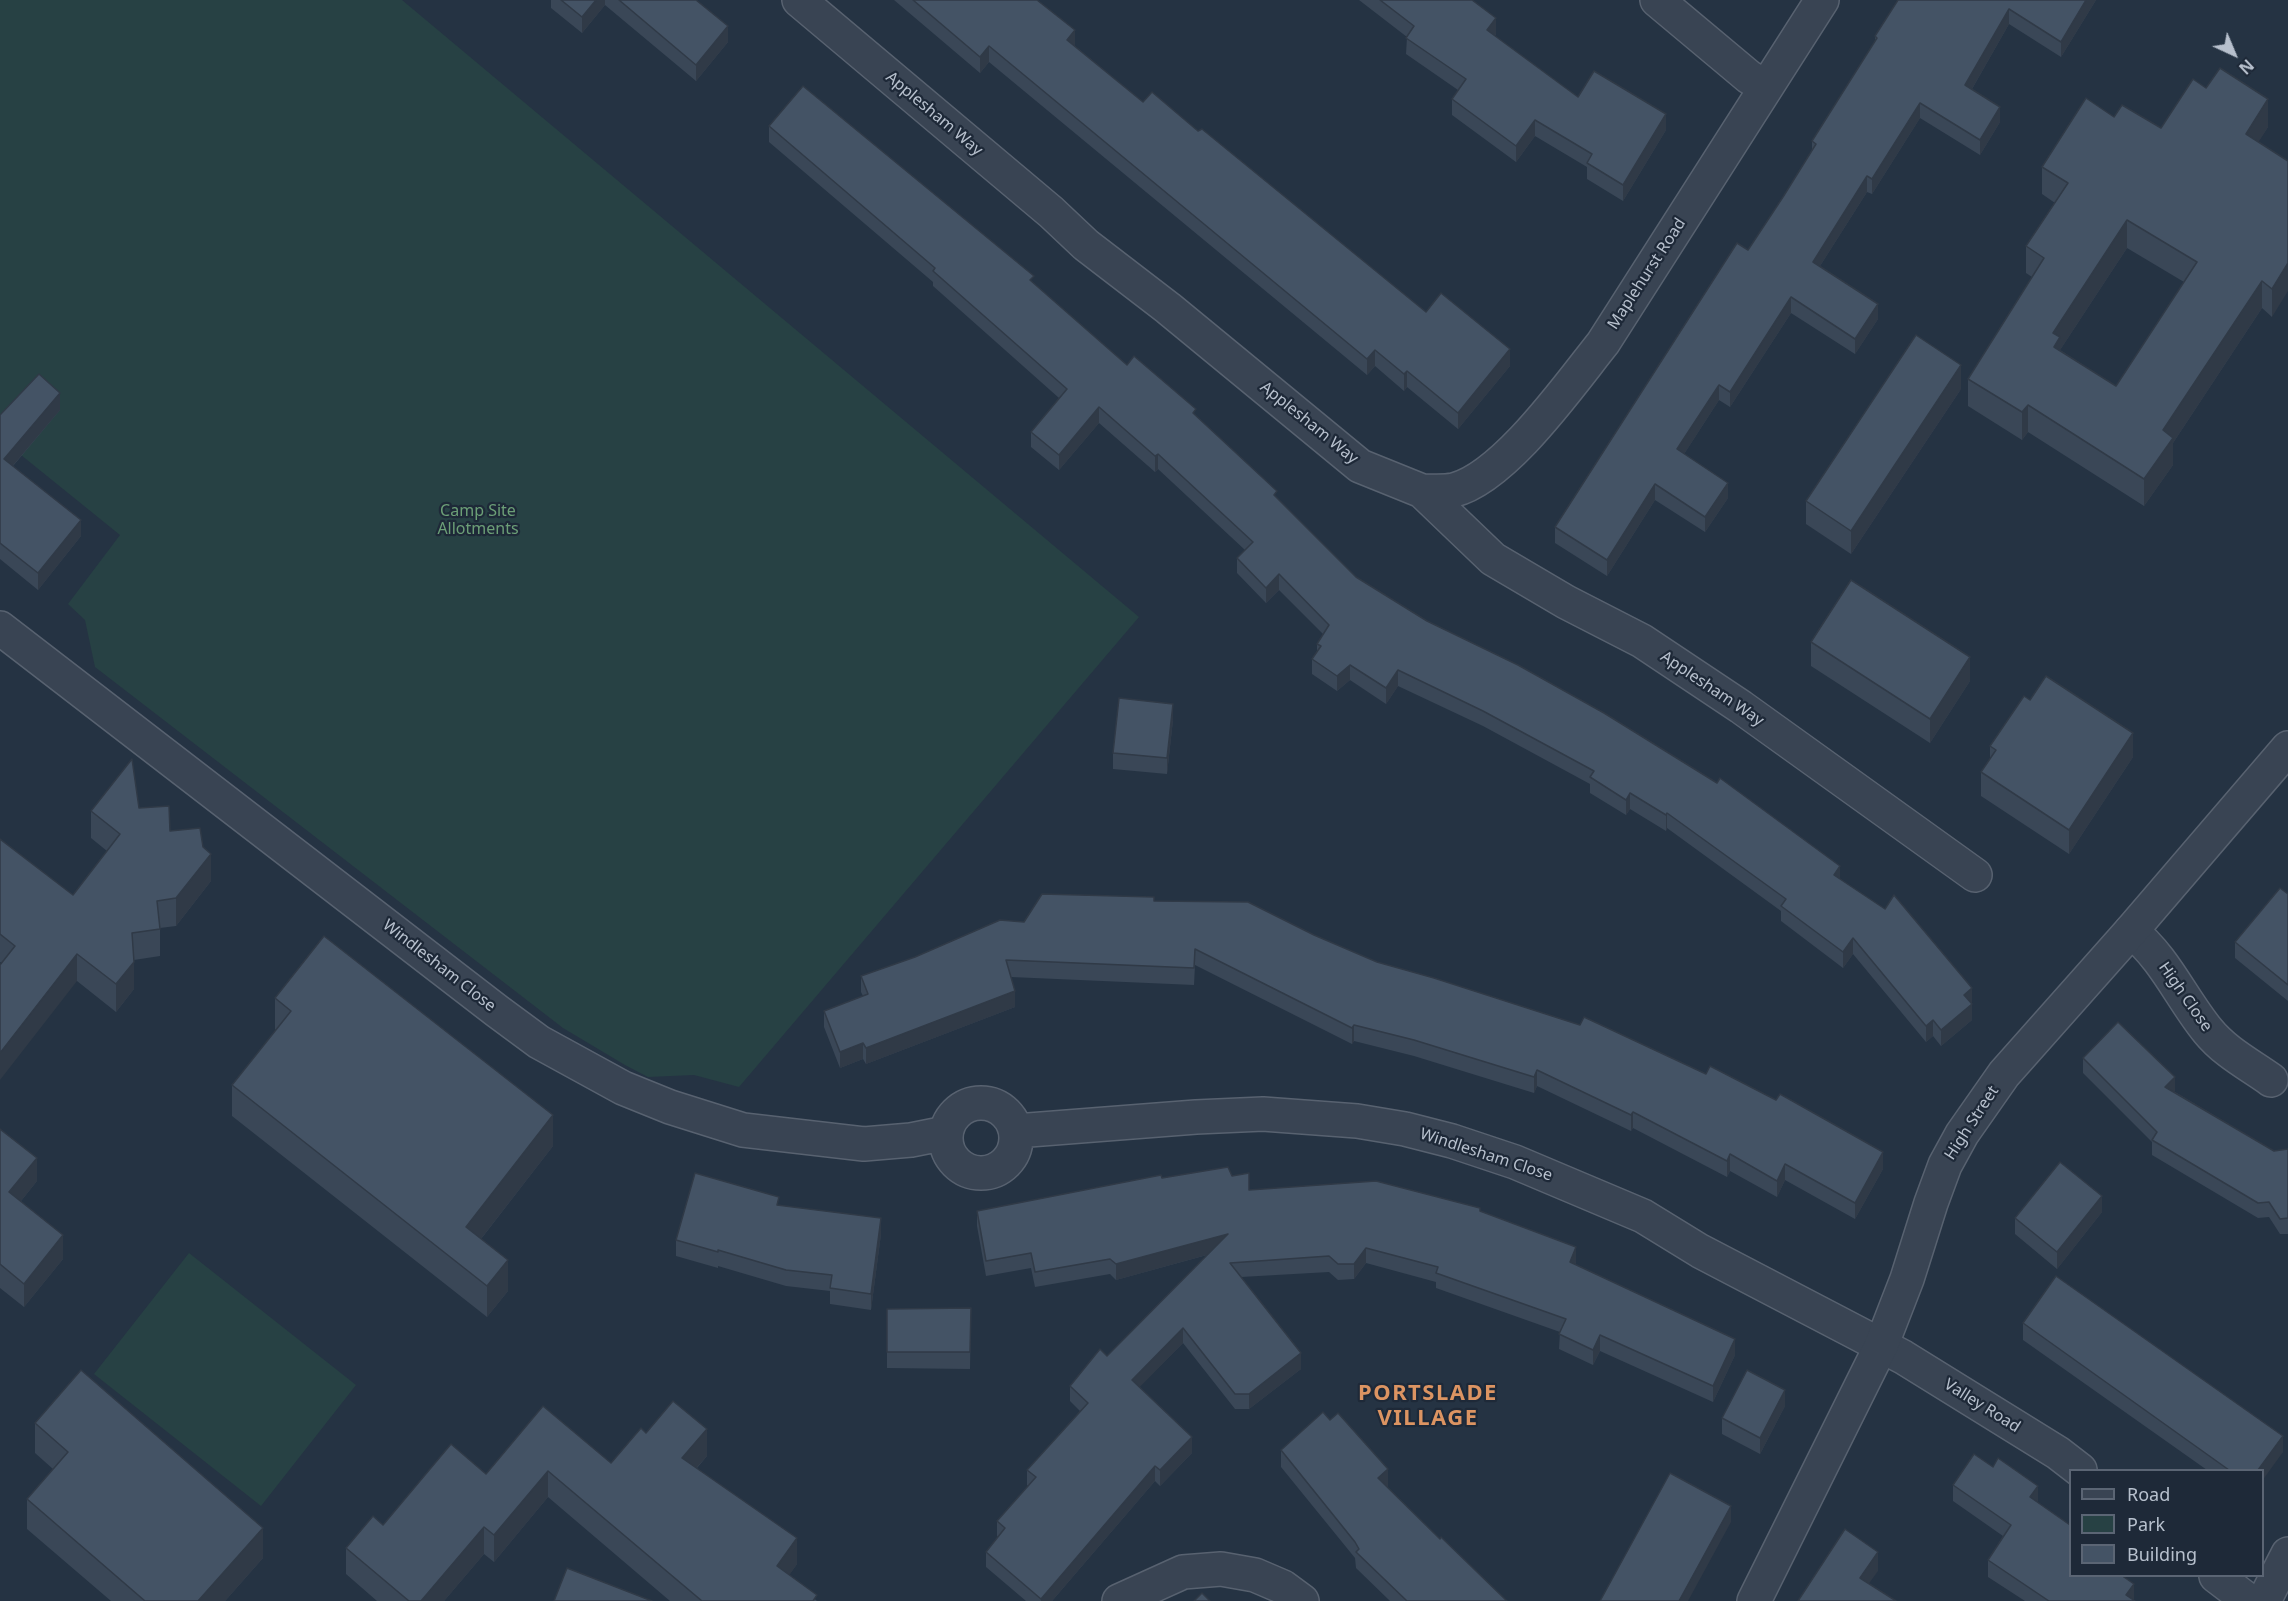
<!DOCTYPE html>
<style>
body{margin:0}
#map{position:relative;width:2288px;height:1601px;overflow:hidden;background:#253343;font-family:"Noto Sans",sans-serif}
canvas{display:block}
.legend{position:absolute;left:2069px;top:1469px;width:195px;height:108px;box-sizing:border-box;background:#1e2938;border:2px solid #5b6574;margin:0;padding:8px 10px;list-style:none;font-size:18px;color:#b7c0cd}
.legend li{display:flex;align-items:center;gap:12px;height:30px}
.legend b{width:30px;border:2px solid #5b6574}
.north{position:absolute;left:2204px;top:24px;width:60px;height:60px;-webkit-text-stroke:4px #1e2938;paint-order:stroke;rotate:136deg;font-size:16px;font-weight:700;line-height:24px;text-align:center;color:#b7c0cd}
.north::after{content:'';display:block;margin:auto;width:21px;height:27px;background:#b7c0cd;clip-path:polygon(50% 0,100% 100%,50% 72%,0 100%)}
</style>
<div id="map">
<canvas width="2288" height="1601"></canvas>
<ul class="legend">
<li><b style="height:8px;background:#394453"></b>Road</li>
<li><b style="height:16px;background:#274144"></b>Park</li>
<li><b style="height:16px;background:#445365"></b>Building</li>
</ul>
<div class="north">N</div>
</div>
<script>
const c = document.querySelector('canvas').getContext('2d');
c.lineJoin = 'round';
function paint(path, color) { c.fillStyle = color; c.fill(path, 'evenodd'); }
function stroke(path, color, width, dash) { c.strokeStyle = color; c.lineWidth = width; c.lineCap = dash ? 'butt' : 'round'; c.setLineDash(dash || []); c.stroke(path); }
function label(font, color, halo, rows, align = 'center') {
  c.font = font + ' "Noto Sans",sans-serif'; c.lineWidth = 4.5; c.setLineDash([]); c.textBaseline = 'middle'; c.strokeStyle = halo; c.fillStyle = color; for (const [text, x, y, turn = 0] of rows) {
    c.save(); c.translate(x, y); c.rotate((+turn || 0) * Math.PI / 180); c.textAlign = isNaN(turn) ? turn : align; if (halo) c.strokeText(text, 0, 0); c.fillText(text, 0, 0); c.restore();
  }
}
paint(new Path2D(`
 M0 0H402L1139 617 739 1087 694 1075 648 1077 625 1065 563 1028 95 667 85 620 68 604 120 535 0 438Z
 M189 1253 356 1385 261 1506 94 1374Z`), '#274144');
const minor = new Path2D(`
 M799 0 1051 212 1086 245 1168 308 1360 466 1422 491 1493 559 1566 602 1642 641 1741 707 1975 875
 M1657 0 1749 77 1766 87
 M1422 491C1433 491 1444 492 1454 490 1505 477 1570 384 1603 343L1822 0
 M0 628 497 1011 539 1042 623 1088 670 1107 743 1130 864 1144 911 1140 946 1133
 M2131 931C2165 958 2181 998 2208 1031 2225 1052 2250 1065 2271 1080
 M946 1138a35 35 0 1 1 70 0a35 35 0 1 1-70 0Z
 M1016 1131 1196 1117 1263 1114 1357 1121 1405 1129 1452 1141 1515 1162 1643 1216 1700 1251 1903 1357 2058 1453 2080 1470
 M2216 1576 2249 1601
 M2264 1601 2288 1554`);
const tertiary = new Path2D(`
 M1119 1601 1183 1572 1221 1569 1255 1575 1283 1587 1302 1601
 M1754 1601 1881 1346 1907 1279 1931 1203 1945 1165 1962 1134 2004 1074 2131 931 2288 748`);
stroke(minor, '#586270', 36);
stroke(tertiary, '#586270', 36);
stroke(minor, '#394453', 33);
stroke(tertiary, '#394453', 33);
paint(new Path2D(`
 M551 0H696L728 42 696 81 605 5 582 33 551 8Z
 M894 0H1037L1075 46 1143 102 1198 131 1426 312 1510 366 1458 429 1407 387 1404 391 1375 366 1367 375 989 62 980 73Z
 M1359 0H1472L1496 34 1495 36 1578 97 1666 130 1623 201 1587 179V167L1535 136 1516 162 1452 115V99L1458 90 1406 54 1407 37Z
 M1898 0H2096L2061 57 2009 24 1972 89 2000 122 1980 155 1920 118 1872 194 1867 192 1820 266 1878 319 1855 354 1791 313 1730 407 1719 400 1684 454 1728 498 1705 532 1655 500 1607 576 1555 543V527L1748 250 1783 197 1812 150V141L1875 41V36Z
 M2114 117 2161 128 2268 127 2258 142 2288 161 2272 317 2262 308 2173 443V465L2144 506 2028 432 2022 440 1968 406V379L2032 277 2026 273V246L2055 203 2042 194V167ZM2127 248 2184 282 2116 386 2060 350Z
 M769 126 1034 284 1127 365 1196 416 1356 577 1840 879 1972 1004V1020L1941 1046 1933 1036 1926 1042 1853 954 1843 968 1781 921V911L1667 828 1666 831 1630 809 1626 815 1590 793V784L1483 726 1398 686 1386 704 1350 680 1337 691 1312 674V659L1317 651V644L1323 634 1279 590 1266 603 1237 573V558L1245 550 1158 469 1155 472 1099 423 1059 470 1031 447V432L1059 398 933 286V282L769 142Z
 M1961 389 1851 554 1806 524V501Z
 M60 410 13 466 81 536 38 590 0 559V415Z
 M1811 642 1970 681 1930 743 1811 666Z
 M2030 700 2133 757 2069 854 1981 796V772L1990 759V746Z
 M1173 720 1167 774 1113 769V753Z
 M139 808 170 831 203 847 211 881 176 926 160 928V956L134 960V989L116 1012 77 981 2 963 0 962V839L73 895 107 851 91 838V811Z
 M2288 894V1001L2235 958V942Z
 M1154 901 1314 935 1377 962 1883 1169 1855 1219 1785 1180 1777 1197 1730 1171 1727 1177 1633 1128 1631 1131 1537 1086 1534 1093 1414 1056 1354 1041 1352 1044 1195 965 1194 985 1011 977 1015 1007 866 1064 863 1059 840 1068 824 1027V1011L863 996 861 992V976L1024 922Z
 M275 998 553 1146 481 1239 508 1291 487 1317 232 1116V1085L276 1030 275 1029Z
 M2083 1058 2175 1092 2274 1151 2288 1149V1234H2280L2269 1217 2258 1218 2152 1155V1142L2083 1073Z
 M0 1129 37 1181 21 1201 63 1259 24 1307 0 1288Z
 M1232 1176 1249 1190 1480 1211 1576 1262 1575 1265 1735 1355 1713 1402 1600 1351 1593 1365 1559 1349 1560 1332 1436 1288V1282L1366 1263 1354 1279 1338 1280 1329 1272 1241 1277 1301 1369 1249 1409H1235L1183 1343 1139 1387 1192 1453 1160 1486 1155 1481 1052 1601H1026L986 1567V1552L998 1537 997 1536V1521L1028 1486 1027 1485V1470L1080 1411 1070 1401V1386L1107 1356 1207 1255 1116 1280 1110 1274 1035 1287 1031 1268 986 1276 977 1226V1211L1162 1178Z
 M779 1205 881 1234 871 1310 830 1304V1291L786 1286 718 1266V1268L676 1256V1240Z
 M2102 1212 2057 1269 2015 1234V1218Z
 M971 1308 970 1369 887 1368V1309Z
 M2023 1323 2283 1452 2262 1470H2207L2023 1340Z
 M1785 1406 1760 1454 1722 1434V1418Z
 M35 1423 263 1558 225 1601H111L27 1529V1499L53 1469 35 1453Z
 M646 1433 707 1456 697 1468 797 1564 789 1575 817 1601H670L548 1497 494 1562 484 1554 444 1601H377L346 1574V1548L383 1525 486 1474 611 1463Z
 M1281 1450 1388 1486 1387 1487 1440 1539 1507 1601H1390L1356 1568 1355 1558 1281 1467Z
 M1953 1485 2038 1503 2070 1575 2135 1601H2025L1988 1577V1560L2003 1536 1953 1501Z`), '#3a4757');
paint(new Path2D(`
 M596 0H605V5L582 33V17Z
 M2086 0H2096L2061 57V42Z
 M2009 9V24L1965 101V85Z
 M1496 18V34L1487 46V30Z
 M728 26V42L696 81V65Z
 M1075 30V46L1067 40Z
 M989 46V62L980 73V57Z
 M2268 99V127L2246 162V134Z
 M1920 103V118L1872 194V179Z
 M2000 107V122L1980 155V140Z
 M1666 114V130L1623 201V185Z
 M1535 120V136L1516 162V146Z
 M1867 176V192L1813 277V262Z
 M2127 220V248L2060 350 2054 374 2053 333Z
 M2288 263V291L2272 317V289Z
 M2262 281V308L2173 443V465L2144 506V479L2163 430Z
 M1791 297V313L1730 407V392Z
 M1878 304V319L1855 354V339Z
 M1510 349V366L1458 429V413Z
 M1375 350V366L1367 375V359Z
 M1961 365V389L1851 554V531Z
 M1407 371V387L1404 391V374Z
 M1719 385V400L1677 465V449Z
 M60 393V410L4 476V459Z
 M2028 405V432L2022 440V412Z
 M1099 407V423L1059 470V455Z
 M1158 454V469L1155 472V456Z
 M1728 483V498L1705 532V517Z
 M1655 484V500L1607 576V560Z
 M81 520V536L38 590V573Z
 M1279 574V590L1266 603V588Z
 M1970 657V681L1930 743V719Z
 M1350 665V680L1337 691V676Z
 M1398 670V686L1386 704V688Z
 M1173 704V720L1167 774V758Z
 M2133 733V757L2069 854V830Z
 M1630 793V809L1626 815V800Z
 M1667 813V828L1666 831V815Z
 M211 854V881L176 926V898Z
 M1840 866V881L1834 875Z
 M1853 938V954L1843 968V952Z
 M77 954V981L0 1080V1053Z
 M134 962V989L116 1012V984Z
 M1972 988V1020L1941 1046V1030L1964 995Z
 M1015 991V1007L866 1064V1048Z
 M1933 1020V1036L1926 1042V1026Z
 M1354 1025V1041L1352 1044V1028Z
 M863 1043V1059L840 1068V1052Z
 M1537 1070V1086L1534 1093V1077Z
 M2175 1077V1092L2165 1087Z
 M1633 1112V1128L1631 1131V1115Z
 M553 1115V1146L466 1258V1227Z
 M1883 1152V1169L1855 1219V1203Z
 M1730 1154V1171L1727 1177V1161Z
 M37 1158V1181L9 1216V1192Z
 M1785 1164V1180L1777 1197V1181Z
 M2102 1196V1212L2057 1269V1252Z
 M881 1218V1234L871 1310V1294Z
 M1228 1234V1249L1116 1280V1264Z
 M63 1235V1259L24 1307V1284Z
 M1576 1247V1262L1570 1278V1262Z
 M1366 1248V1263L1354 1279V1264Z
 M508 1260V1291L487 1317V1286Z
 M1183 1328V1343L1132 1395V1380Z
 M1600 1335V1351L1593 1365V1350Z
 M1735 1339V1355L1713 1402V1386Z
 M1301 1353V1369L1249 1409V1394Z
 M1785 1390V1406L1760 1454V1438Z
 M707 1429V1456L682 1484V1458Z
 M2283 1436V1452L2262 1481V1470H2258Z
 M1192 1437V1453L1160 1486V1470Z
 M1155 1466V1481L1052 1601H1041V1599Z
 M1388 1469V1486L1378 1494V1478Z
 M548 1471V1497L494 1562V1535Z
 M2038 1486V1502L2030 1497Z
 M1731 1506V1522L1688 1601H1679Z
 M484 1527V1554L444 1601H421Z
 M263 1528V1558L225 1601H198Z
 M797 1538V1564L777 1593V1566Z
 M1878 1552V1571L1860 1596V1578Z
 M2134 1584V1600L2126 1595Z`), '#303a47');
const building = new Path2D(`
 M561 0H596L582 17Z
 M619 0H696L728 26 696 65Z
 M913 0H1037L1075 30 1067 40 1143 102 1152 92 1198 131 1202 129 1426 312 1441 293 1510 349 1458 413 1407 371 1404 374 1375 350 1367 359 989 46 980 57Z
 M1380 0H1472L1496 18 1487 30 1578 97 1594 71 1666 114 1623 185 1587 163 1592 154 1535 120 1516 146 1452 99 1466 79 1406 38 1414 26Z
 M1898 0H2086L2061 42 2009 9 1965 85 2000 107 1980 140 1920 103 1872 179 1867 176 1813 262 1878 304 1855 339 1791 297 1730 392 1719 385 1677 449 1728 483 1705 517 1655 484 1607 560 1555 527 1737 243 1748 250 1783 197 1816 144 1812 141 1877 38 1875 36Z
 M2220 68 2268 99 2246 134 2288 161V263L2272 289 2262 281 2163 430 2173 438 2144 479 2028 405 2022 412 1968 379 2044 258 2026 246 2068 183 2042 167 2086 98 2114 117 2122 105 2161 128 2193 79 2206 88ZM2127 220 2197 262 2116 386 2054 347 2060 337 2053 333Z
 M803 86 1034 276 1030 280 1127 365 1134 356 1196 409 1193 413 1277 491 1274 495 1356 577 1427 621 1518 665 1604 713 1717 783 1720 778 1840 866 1834 875 1885 909 1894 895 1972 988 1964 995 1972 1004 1941 1030 1933 1020 1926 1026 1853 938 1843 952 1781 906 1786 899 1667 813 1666 815 1630 793 1626 800 1590 777 1594 771 1483 711 1398 670 1386 688 1350 665 1337 676 1312 659 1321 646 1317 644 1329 625 1279 574 1266 588 1237 558 1253 542 1158 454 1155 456 1099 407 1059 455 1031 432 1067 389 933 271 935 268 769 126Z
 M1916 335 1961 365 1851 531 1806 501Z
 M39 374 60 393 4 459 81 520 38 573 0 543V415Z
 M1851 580 1970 657 1930 719 1811 642Z
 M2046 676 2133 733 2069 830 1981 772 1996 750 1990 746 2024 696 2030 700Z
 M1119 698 1173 704 1167 758 1113 753Z
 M132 759 139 808 169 806 170 831 200 828 203 847 211 854 176 898 157 901 160 929 132 933 134 962 116 984 77 954 0 1053V965L15 946 0 934V839L73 895 120 834 91 811Z
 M2280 888 2288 894V985L2235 942Z
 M1042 894 1154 897V901L1248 902 1314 935 1377 962 1434 978 1580 1025 1584 1017 1706 1074 1710 1066 1776 1100 1780 1094 1883 1152 1855 1203 1785 1164 1777 1181 1730 1154 1727 1161 1633 1112 1631 1115 1537 1070 1534 1077 1414 1040 1354 1025 1352 1028 1195 949 1194 968 1006 960 1015 991 866 1048 863 1043 840 1052 824 1011 868 994 861 976 915 957 1000 920 1024 922Z
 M324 936 553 1115 466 1227 508 1260 487 1286 232 1085 291 1011 275 998Z
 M2118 1022 2175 1077 2165 1087 2274 1151 2288 1149V1218L2280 1219 2269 1202 2258 1203 2152 1140 2157 1132 2083 1058Z
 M0 1129 37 1158 9 1192 63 1235 24 1284 0 1264Z
 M2060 1162 2102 1196 2057 1252 2015 1218Z
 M1228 1167 1232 1176 1249 1173V1190L1376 1181 1480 1208V1211L1576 1247 1570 1262 1735 1339 1713 1386 1600 1335 1593 1350 1559 1334 1566 1319 1436 1273 1438 1267 1366 1248 1354 1264H1338L1329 1256 1230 1263 1301 1353 1249 1394H1235L1183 1328 1132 1380 1192 1437 1160 1470 1155 1466 1041 1599 986 1552 1005 1528 997 1521 1036 1477 1027 1470 1088 1403 1070 1386 1100 1349 1107 1356 1228 1234 1116 1264 1110 1259 1035 1272 1031 1253 986 1261 977 1211 1161 1175 1162 1178Z
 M695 1173 779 1197 777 1205 881 1218 871 1294 830 1288 832 1275 786 1270 718 1250V1252L676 1240Z
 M2056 1276 2283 1436 2258 1470H2229L2023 1323Z
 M971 1308 970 1352H887V1309Z
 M81 1370 263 1528 198 1601H145L27 1499 68 1452 35 1423Z
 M1747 1370 1785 1390 1760 1438 1722 1418Z
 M673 1401 707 1429 682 1458 797 1538 777 1566 817 1595 813 1601H702L548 1471 494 1535 484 1527 421 1601H409L346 1548 373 1516 383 1525 451 1444 486 1474 543 1406 611 1463 641 1428 646 1433Z
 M1323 1412 1330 1420 1338 1413 1388 1469 1378 1478 1440 1539 1441 1537 1507 1601H1407L1356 1552 1359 1549 1355 1542 1281 1450Z
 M1974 1454 1993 1467 1998 1458 2038 1486 2030 1497 2070 1525V1575H2121L2134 1584 2126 1595 2135 1601H2049L1988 1560 2011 1525 1953 1485Z
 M1670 1473 1731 1506 1679 1601H1600Z
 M1845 1529 1878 1552 1860 1578 1896 1601H1798Z
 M567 1568 652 1601H554Z
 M1202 1593 1210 1601H1194Z`);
paint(building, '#445365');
stroke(building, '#303a47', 1.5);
label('16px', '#b7c0cd', '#1e2938', [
 ["Applesham Way",934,114,40],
 ["Maplehurst Road",1647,274,-57],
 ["Applesham Way",1309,423,39],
 ["Applesham Way",1712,689,34],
 ["Windlesham Close",439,966,38],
 ["High Close",2185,997,55],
 ["High Street",1972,1123,-57],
 ["Windlesham Close",1486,1155,18],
 ["Valley Road",1982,1406,32]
]);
label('16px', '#6c9f77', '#1e2938', [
 ["Camp Site",478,511],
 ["Allotments",478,529]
]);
c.letterSpacing = '1.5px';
label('bold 22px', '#dc9462', '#1e2938', [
 ["PORTSLADE",1428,1394],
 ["VILLAGE",1428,1419]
]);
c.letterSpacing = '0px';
</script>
